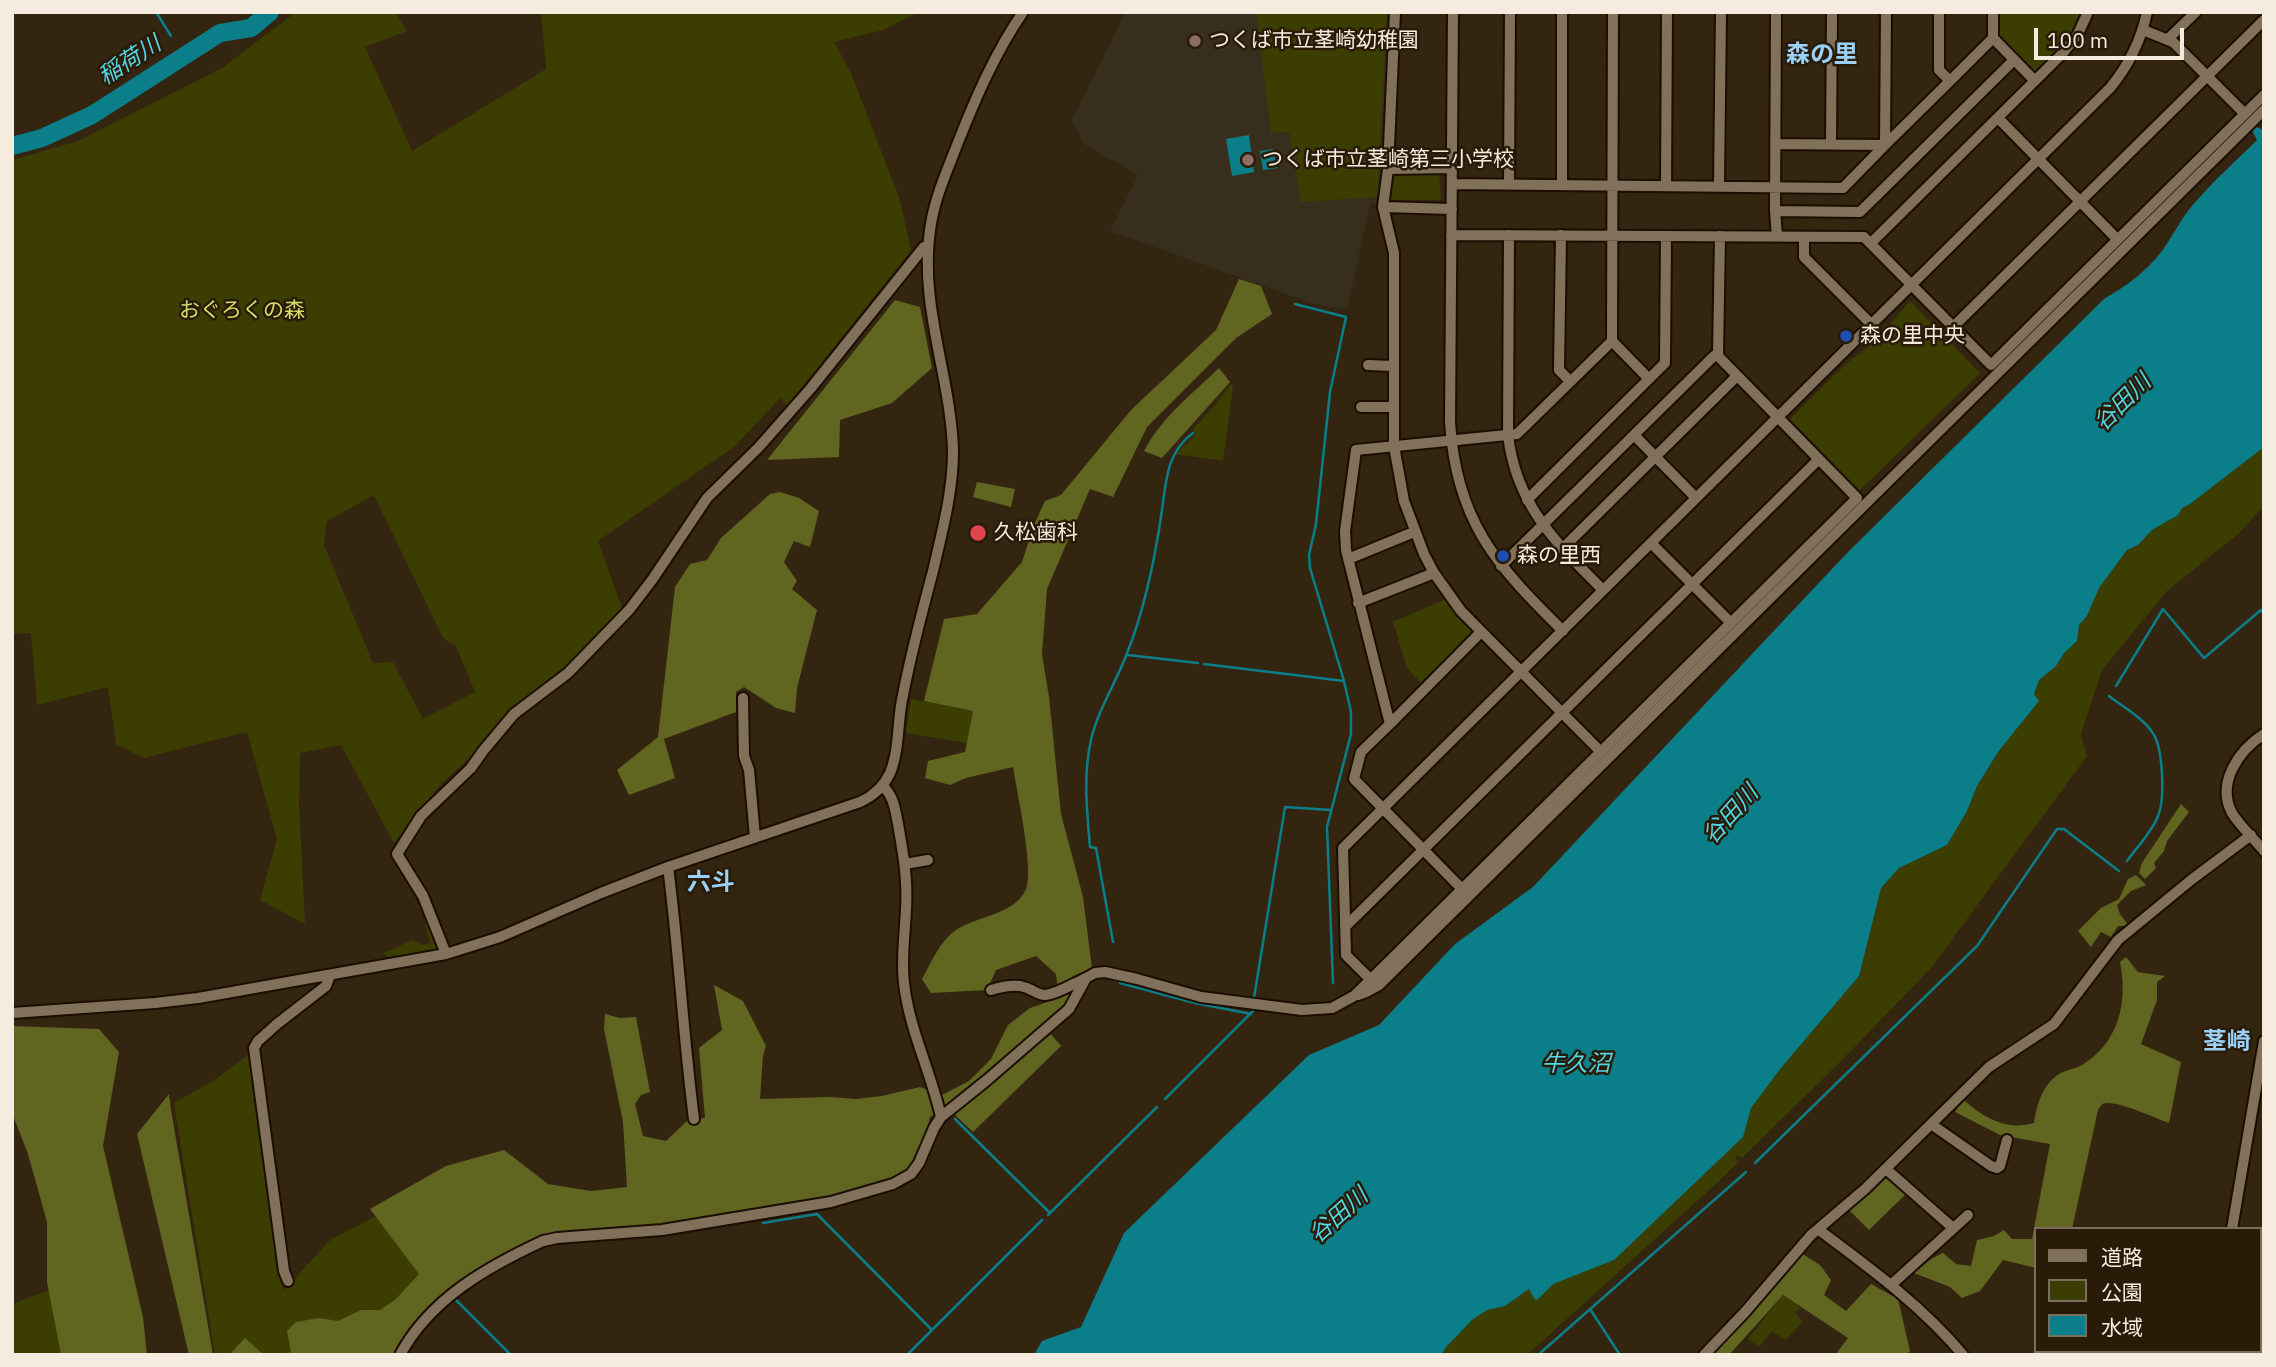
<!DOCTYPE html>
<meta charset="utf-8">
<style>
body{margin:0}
#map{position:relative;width:2276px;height:1367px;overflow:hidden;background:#342511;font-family:"IBM Plex Sans","Noto Sans JP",sans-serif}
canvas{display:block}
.frame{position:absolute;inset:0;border:14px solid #f5ebdf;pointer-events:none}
.legend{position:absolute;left:2034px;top:1227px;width:228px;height:126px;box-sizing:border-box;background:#2a1b08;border:2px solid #7b6e5e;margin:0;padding:9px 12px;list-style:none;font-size:21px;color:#f5ebdf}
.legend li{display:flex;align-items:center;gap:14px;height:35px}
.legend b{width:35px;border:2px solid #7b6e5e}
.scale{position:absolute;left:2034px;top:28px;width:150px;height:32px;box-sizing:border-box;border:4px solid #f5ebdf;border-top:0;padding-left:9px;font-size:21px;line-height:24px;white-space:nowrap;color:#f5ebdf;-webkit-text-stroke:5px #2a1b08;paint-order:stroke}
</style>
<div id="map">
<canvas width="2276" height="1367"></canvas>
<div class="frame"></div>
<ul class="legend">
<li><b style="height:9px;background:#81705a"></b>道路</li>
<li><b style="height:19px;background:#3b3e00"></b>公園</li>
<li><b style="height:19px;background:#0a7f89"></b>水域</li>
</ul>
<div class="scale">100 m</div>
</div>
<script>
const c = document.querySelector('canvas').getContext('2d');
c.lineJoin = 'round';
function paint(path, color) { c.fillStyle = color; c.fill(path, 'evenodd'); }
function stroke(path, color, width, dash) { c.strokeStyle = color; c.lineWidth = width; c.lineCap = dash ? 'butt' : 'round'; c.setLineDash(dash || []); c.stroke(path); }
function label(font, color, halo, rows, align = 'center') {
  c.font = font + ' "IBM Plex Sans","Noto Sans JP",sans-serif'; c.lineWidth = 5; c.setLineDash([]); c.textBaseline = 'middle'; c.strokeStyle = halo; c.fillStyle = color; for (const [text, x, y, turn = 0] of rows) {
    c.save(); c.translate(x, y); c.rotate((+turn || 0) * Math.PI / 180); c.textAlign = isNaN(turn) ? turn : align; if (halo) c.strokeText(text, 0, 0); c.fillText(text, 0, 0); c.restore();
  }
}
paint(new Path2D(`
 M1125 12H1392L1380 203 1370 204 1347 310 1311 303 1110 231 1138 175 1084 144 1072 120Z`), '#372e1e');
paint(new Path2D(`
 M296 12H395L407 31 365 47 412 151 546 69 541 12H919L883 30 834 42 851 73 900 200 911 251 787 406 781 397 735 446 598 541 622 608 554 680 440 785 394 843 341 745 300 753 299 803 305 924 260 900 277 839 247 732 144 758 116 744 108 687 37 705 31 633 12 634V160L78 141 222 68ZM374 495 443 638 456 646 475 692 423 719 393 662 373 663 324 545 327 521Z
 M1256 12H1387L1377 197 1301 202 1289 132 1271 133Z
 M1998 12H2083L2070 38 2034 75 1997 38Z
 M1392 171H1439L1441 200H1390Z
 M1910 301 1980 373 1858 492 1788 421 1848 362 1866 349 1885 330Z
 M1231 384 1233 387 1223 461 1176 454 1195 435 1193 429 1216 404Z
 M2264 447V506L2239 533 2167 591 2102 670 2081 734 2087 756 1931 968 1843 1059 1742 1158 1737 1155 1735 1159 1738 1162 1719 1181 1527 1355H1441L1447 1346 1471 1320 1487 1310 1505 1306 1530 1289 1538 1299 1546 1290 1743 1137 1751 1108 1781 1068 1859 976 1881 888 1899 868 1947 845 1967 811 1977 786 1998 752 2039 701 2034 694 2039 680 2056 666 2064 653 2077 641 2079 625 2087 616 2099 588 2127 550 2138 545 2152 530 2178 515 2182 508 2190 504Z
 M1446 599 1473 631 1472 634 1422 684 1407 668 1393 622Z
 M911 699 973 711 967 743 906 733Z
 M430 923 439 947 437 949 388 958 384 953 412 940 423 945 430 943 425 924Z
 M251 1053 279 1273 284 1290 331 1239 387 1211 449 1290 410 1328 396 1355H215L174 1103 213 1081Z
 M49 1290 61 1355H12V1304Z
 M1783 1295 1801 1308 1795 1313 1803 1322 1785 1340 1772 1331 1759 1347 1748 1339Z`), '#3b3e00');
paint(new Path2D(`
 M1239 279 1261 286 1272 314 1236 338 1147 427 1113 497 1090 489 1047 589 1042 654 1049 697 1061 814 1083 897 1092 969 1066 1006 947 1107 930 1117 920 1157 906 1171 896 1178 874 1187 812 1201 721 1217 525 1244 449 1290 410 1328 396 1355H277L291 1352 287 1331 296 1322 319 1318 338 1321 361 1310H380L395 1300 419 1274 370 1209 446 1166 504 1150 548 1184 591 1191 627 1187 623 1122 604 1029 605 1014 620 1018 636 1017 650 1092 641 1095 635 1104 643 1136 666 1141 687 1121 705 1118 699 1048 722 1030 714 985 743 1001 766 1046 763 1056 760 1099 831 1097 856 1099 882 1096 920 1087 942 1095 969 1081 991 1059 1008 1025 1030 1008 1059 998 1056 974 1036 956 996 970 987 990 931 993 922 979C931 963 940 941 956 930 979 915 1019 914 1027 886 1033 865 1017 792 1013 767L966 778 950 785 925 778 928 761 965 752 973 711 924 701 944 619 977 614 1022 562 1034 525 1045 501 1061 495 1131 410 1216 330Z
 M895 300 920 307 932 368 892 403 840 420 839 457 767 460Z
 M1219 368 1230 382 1162 458 1144 451C1161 418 1193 393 1219 368Z
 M977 482 1015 489 1011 507 973 497Z
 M780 492 799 498 819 511 810 547 794 541 784 562 797 581 792 589 817 610 797 688 795 713 776 708 744 687 736 692V712L664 739 675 778 629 795 617 770 658 737 675 587 690 564 707 560 721 538 770 494Z
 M2181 804 2189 812 2167 841 2164 851 2154 863 2156 868 2145 879 2139 873 2142 863Z
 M2136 875 2146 885 2131 891 2117 905 2120 914 2129 926H2118L2111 937 2101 932 2091 947 2078 931 2101 908 2119 899 2128 879Z
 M2126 957 2138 972 2165 976 2157 982V1000L2141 1044 2181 1062 2169 1123C2155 1118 2121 1102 2107 1103 2101 1103 2101 1106 2098 1110L2072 1229H2036V1268L2003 1260 1980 1291 1962 1298 1950 1287 1914 1273 1931 1259 1943 1253 1956 1264 1971 1266 1977 1240 1994 1236 2004 1230 2012 1239H2032L2050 1144 2000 1135 1955 1112 1963 1099C1983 1118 2007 1131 2034 1123 2037 1103 2043 1083 2061 1073 2068 1069 2076 1069 2082 1065 2119 1042 2128 1003 2120 962Z
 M12 1026 99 1029 119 1052 103 1146 143 1317 147 1355H61L47 1282V1222L28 1154 12 1113Z
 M1051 1034 1061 1046 973 1132 953 1113Z
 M169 1094 171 1110 213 1355H189L137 1134Z
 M1886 1172 1907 1193 1869 1230 1849 1210Z
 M1801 1253 1820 1265 1831 1280 1824 1295 1846 1311 1871 1284 1898 1299 1910 1351 1906 1355H1835L1848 1338 1783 1295 1729 1355H1709Z
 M245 1338 264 1355H229Z`), '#606520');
paint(new Path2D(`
 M2256 127 2264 130V447L2190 504 2182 508 2178 515 2152 530 2138 545 2127 550 2099 588 2087 616 2079 625 2077 641 2064 653 2056 666 2039 680 2034 694 2039 701 1998 752 1977 786 1967 811 1947 845 1899 868 1881 888 1859 976 1781 1068 1751 1108 1743 1137 1614 1260 1553 1284 1538 1299 1535 1300 1529 1289 1505 1306 1487 1310 1472 1320 1447 1346 1441 1355H1034L1042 1341 1081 1327 1124 1233 1309 1055 1379 1025 1455 944 1533 887 1847 553 2104 299C2126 286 2146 272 2162 251 2173 236 2180 220 2192 206 2212 182 2236 161 2257 140L2252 130Z
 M1249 135 1254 172 1232 176 1226 139Z
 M1273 149 1277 168 1263 170 1260 151Z`), '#0a7f89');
stroke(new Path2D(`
 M156 12 171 36
 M1295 304 1346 317 1330 392 1316 524 1309 555 1310 568 1344 681 1351 712V734L1327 827 1333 983
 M1128 655 1198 663
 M1204 664 1344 681
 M2116 686 2163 609 2204 658 2261 610 2264 613
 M2109 696C2123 707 2145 719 2154 735 2163 750 2165 800 2158 816 2152 832 2137 847 2127 861
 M1113 942 1096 848 1090 847C1087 811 1083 775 1091 740 1098 710 1115 684 1126 656 1145 609 1155 559 1162 510 1166 480 1167 452 1193 433
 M1120 983 1195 1003 1251 1014
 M1254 998 1285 807 1331 810
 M1165 1099 1253 1011
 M955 1119 1050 1213
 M1755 1163 1977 946 2057 829H2064L2119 871
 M1048 1215 1157 1107
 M763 1223 817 1214 932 1330
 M455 1299 511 1355
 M1590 1309 1620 1355
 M907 1355 1042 1220
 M1538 1355 1746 1172`), '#0a7f89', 2.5);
stroke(new Path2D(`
 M12 146 42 138 92 115 220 33 251 28 270 12`), '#0a7f89', 18);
const minor = new Path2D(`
 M1395 12 1388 169 1383 207 1394 253V446L1404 501 1424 554 1434 573 1461 611 1600 751
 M1453 12 1450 422C1456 521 1496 565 1563 631
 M1562 12V185
 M1776 12 1775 211 1777 236
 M2143 30 2173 42 2245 114
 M1993 38 2035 81
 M2168 39 2196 12
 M1950 81 1993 38V12
 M1998 118 2117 239
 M1775 144 1885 145 1950 81 1939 70V12
 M1831 144 1832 12
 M1388 169 1452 168
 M1452 184 1843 188 1885 145 1886 12
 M1509 184 1510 12
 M1666 185 1667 12
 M1719 185 1721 12
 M1383 207 1452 209
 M1775 211 1860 212 2014 60
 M1451 235 1864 237 1991 365 2264 95
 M1509 235 1508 435C1516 505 1556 543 1603 590
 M1561 235 1559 370 1570 381
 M1804 237V257L1872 325
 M1871 243 2063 53 2078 34 2088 12
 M1953 327 2264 20
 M1612 341 1649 379
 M1368 365 1392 366
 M1361 407H1393
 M1634 435 1696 498
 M1527 500 1665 363 1666 236
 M1651 543 1730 622
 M1562 549 1737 376
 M1348 559 1414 532
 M1501 566 1714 356H1718
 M1358 603 1434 573
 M743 698 744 756 749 770 755 837
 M1390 724 1481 632
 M2264 734C2239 750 2216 783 2232 813 2240 826 2254 839 2264 851
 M883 786C894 797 895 809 898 824 903 852 908 880 906 909 905 934 901 958 904 983 909 1029 931 1072 941 1117
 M905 864 928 860
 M668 867C679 951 683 1035 694 1119
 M1461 888 1354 779 1361 752 1390 724 1346 550 1345 531 1356 450 1517 434 1612 341 1613 12
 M1345 927 1819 459
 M446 954 423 896 397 854 421 816 471 768 483 751 514 714 568 673 629 610 652 580 707 498 759 447 811 388 924 247
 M1370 979 1346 955 1343 848 2110 88C2129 65 2141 41 2147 12
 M991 990C1001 987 1014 984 1024 987 1032 989 1037 995 1045 995 1058 994 1074 983 1086 978
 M1358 995 1366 992 1379 985 2264 110
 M12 1013 155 1003 198 998 446 954 500 937 601 893 668 867 860 802C873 796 884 786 890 773 900 749 897 720 903 695 911 653 922 612 933 571 942 532 953 492 953 451 951 377 919 305 930 230 934 200 946 173 957 145 975 99 995 53 1023 12
 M1931 1124 1991 1166 1997 1168 2000 1166 2007 1140
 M1886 1169 1953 1228
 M2232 1229 2264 1041
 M1819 1230C1870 1268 1922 1306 1963 1355
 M2260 1264 2264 1259
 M288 1281 284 1271 254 1048 258 1041 277 1024 326 986 330 975
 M1891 1285 1968 1215
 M400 1355C430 1299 487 1267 543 1241L557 1238 662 1230 831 1202 893 1184 911 1174 919 1163 934 1128 941 1117 987 1080 1069 1009 1086 978 1095 973 1105 972 1137 979 1201 997 1302 1010 1332 1008 1354 996 1857 498 1718 356 1720 236
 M1704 1355 1745 1312 1811 1235 1865 1189 1989 1067 2054 1024 2118 940 2191 880 2251 835
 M2198 1355 2201 1351`);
stroke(minor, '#1b0e00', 14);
stroke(minor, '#81705a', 10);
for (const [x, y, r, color] of [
 [1195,41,7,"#8d6e63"],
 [1248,160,7,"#8d6e63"],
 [1846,336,7,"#1a4fb4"],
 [978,533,9,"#e0444e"],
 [1503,556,7,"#1a4fb4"]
]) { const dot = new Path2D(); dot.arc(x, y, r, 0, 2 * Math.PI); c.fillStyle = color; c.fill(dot); stroke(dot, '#2a1b08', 2.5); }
label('21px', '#f5ebdf', '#2a1b08', [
 ["つくば市立茎崎幼稚園",1209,41],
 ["つくば市立茎崎第三小学校",1262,160],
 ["森の里中央",1860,336],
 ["久松歯科",994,533],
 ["森の里西",1517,556]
], 'left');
label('21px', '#d4dd65', '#2a1b08', [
 ["おぐろくの森",242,311]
]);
label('italic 23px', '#52d7e4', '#2a1b08', [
 ["稲荷川",130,61,-33],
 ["谷田川",2123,403,-45],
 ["谷田川",1731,815,-48],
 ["牛久沼",1576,1064],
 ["谷田川",1339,1216,-42]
]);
label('bold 24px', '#99d1f9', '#2a1b08', [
 ["森の里",1822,55],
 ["六斗",711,883],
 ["茎崎",2227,1042]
]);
</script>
